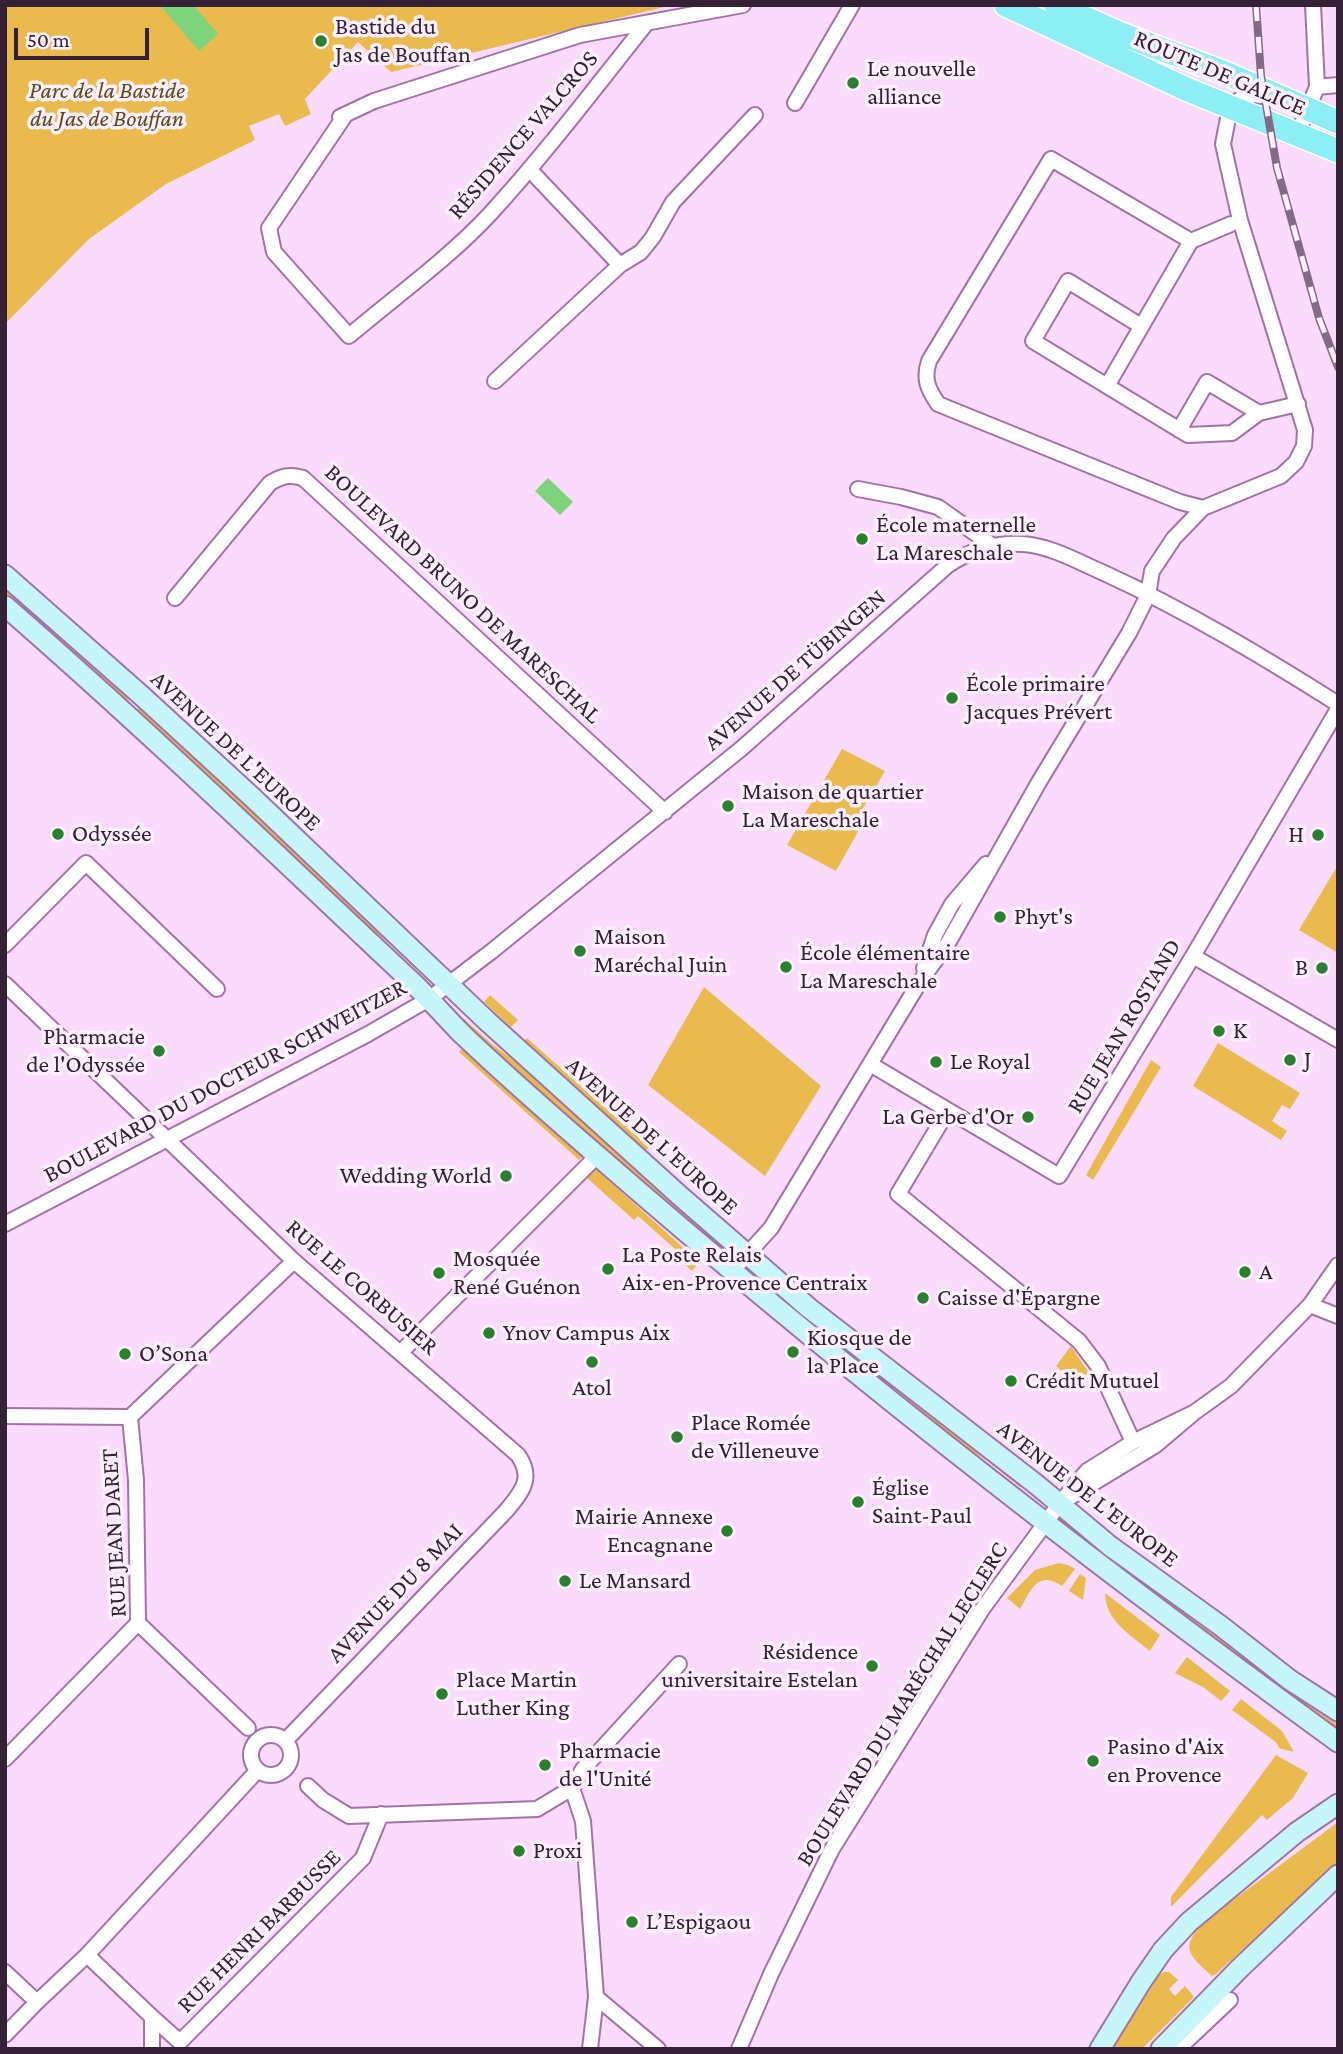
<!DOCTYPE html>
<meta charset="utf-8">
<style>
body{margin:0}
#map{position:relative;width:1343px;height:2054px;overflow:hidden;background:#fadbfc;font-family:"Crimson Pro",serif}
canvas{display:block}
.frame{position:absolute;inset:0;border:7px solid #342136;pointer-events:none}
.scale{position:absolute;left:14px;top:28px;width:135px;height:32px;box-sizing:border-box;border:4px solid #342136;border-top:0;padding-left:9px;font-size:21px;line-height:24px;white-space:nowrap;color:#342136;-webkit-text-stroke:5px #fbf0fb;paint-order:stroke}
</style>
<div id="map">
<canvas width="1343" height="2054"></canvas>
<div class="frame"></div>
<div class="scale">50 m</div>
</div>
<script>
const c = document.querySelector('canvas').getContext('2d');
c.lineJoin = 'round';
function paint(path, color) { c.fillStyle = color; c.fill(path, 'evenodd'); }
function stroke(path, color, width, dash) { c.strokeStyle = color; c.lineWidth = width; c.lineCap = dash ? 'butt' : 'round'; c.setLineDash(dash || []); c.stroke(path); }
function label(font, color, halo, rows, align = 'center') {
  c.font = font + ' "Crimson Pro",serif'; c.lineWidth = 7; c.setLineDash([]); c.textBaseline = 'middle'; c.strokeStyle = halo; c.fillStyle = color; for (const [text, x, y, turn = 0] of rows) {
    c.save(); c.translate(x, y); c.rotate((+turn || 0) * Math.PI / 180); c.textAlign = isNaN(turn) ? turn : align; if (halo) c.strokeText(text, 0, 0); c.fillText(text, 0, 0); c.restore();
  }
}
paint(new Path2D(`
 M5 5H673L391 72 358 42 305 99 311 114 285 126 279 114 249 126 255 140 166 184 89 239 5 324Z
 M5 586 130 697 126 701 5 593Z
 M141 706 219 778 356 911 416 964 415 968 384 939 356 919 137 710Z
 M842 749 885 771 858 817 864 821 836 871 787 845Z
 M1338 865V953L1299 930Z
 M704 987 821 1086 765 1176 648 1085Z
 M490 995 518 1020 511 1027 484 1002Z
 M463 1018 493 1045 515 1061 713 1235 711 1238 650 1189 461 1020Z
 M527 1038 649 1147 645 1151 523 1042Z
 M1218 1043 1300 1093 1290 1109 1282 1105 1272 1121 1287 1131 1281 1140 1193 1086Z
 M463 1048 583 1156 579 1160 459 1052Z
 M1151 1060 1161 1067 1093 1180 1086 1175Z
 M596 1169 699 1262 692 1271 672 1253 675 1249 638 1216 634 1220 587 1178Z
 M769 1285 960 1438 1022 1485 1020 1487 986 1460 956 1442 767 1288Z
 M1071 1346 1091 1376 1081 1387 1056 1366Z
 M1059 1563 1068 1565 1075 1569 1062 1586C1037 1570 1032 1589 1020 1609L1007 1598 1035 1570Z
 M1114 1567 1174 1603 1291 1694 1338 1725V1731L1290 1698 1222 1644 1203 1638Z
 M1080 1574 1086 1578 1083 1600 1069 1591Z
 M1105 1593 1160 1635 1150 1651C1130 1635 1105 1620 1105 1593Z
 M1187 1657 1230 1691 1221 1701 1203 1687 1175 1673Z
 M1241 1699 1282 1731 1294 1752 1279 1748 1277 1743 1232 1710Z
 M1276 1755 1308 1773 1293 1798 1267 1820 1262 1815 1171 1907V1897Z
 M1338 1822V1862L1216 1974 1212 1976C1188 1954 1179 1948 1205 1921Z
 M1164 1972H1169L1178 1980 1169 1989 1175 1996 1185 1986 1194 1997 1142 2049H1112L1159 1975Z`), '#ebba4e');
paint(new Path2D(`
 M160 5H193L218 34 199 51Z
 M548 478 573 502 560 515 535 491Z`), '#7ed37d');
const minor = new Path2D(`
 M1317 87 1338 85
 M795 103 852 5
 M346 114 269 228 274 252 349 336C396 296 448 259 490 214 545 154 595 88 646 24
 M340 117 374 101 580 35 743 5
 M1297 135 1317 87 1313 5
 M1231 224 1191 241 1107 386 1188 435 1232 433 1259 413 1298 404
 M1191 241 1051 159 929 361C923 379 928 389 938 404L1180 502 1203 508
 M620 265 641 252 653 237 673 202 755 115
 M495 381 620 265 529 169
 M1107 386 1033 341 1068 281 1141 326
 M1179 430 1207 382 1259 413
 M858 489 901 497 938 507 993 546
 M175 598 270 483C282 476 289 474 303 478L665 812
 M5 945 86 863 217 989
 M1193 956 1338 1040
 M924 968 935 935 952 904 986 864
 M5 984 294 1261 518 1455C534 1478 522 1492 506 1511L285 1741
 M870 1064 1059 1176 1193 956 1338 709
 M947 1112 898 1194 1079 1341 1098 1366 1133 1442
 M5 1224 368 1034 429 999 492 951 742 748 947 566C968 551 997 542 1023 544 1051 546 1079 562 1104 573 1185 610 1262 656 1338 704
 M732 1271 771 1228 919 983 948 943 1039 782 1129 633 1148 595 1152 571 1174 538 1203 508 1281 476 1296 462 1304 446 1305 430 1240 220 1223 144 1230 108 1246 94 1263 96
 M1310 1305 1338 1316
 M401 1352 597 1156
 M5 1416 130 1417 294 1261
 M130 1417 136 1480 138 1623 248 1728
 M1067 1499 1156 1445 1195 1412 1231 1386 1310 1305 1338 1265
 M251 1755a20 20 0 1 1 40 0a20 20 0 1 1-40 0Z
 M5 1759 138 1623
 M308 1786 323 1800 349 1816 537 1809 572 1788 583 1769 679 1664
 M572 1788 583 1821 596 1997 590 2049
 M87 1955 152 2017V2049
 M5 1972 37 2002
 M596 1997 658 2049
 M152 2017 180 2042 363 1858 381 1814
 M5 2035 37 2002 87 1955 258 1770
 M739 2049 771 1974 832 1849 983 1608 1060 1503 1087 1471 1133 1442 1195 1412
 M1178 2049 1230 2000`);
const secondary = new Path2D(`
 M5 575 142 696 252 797 487 1021 679 1195 809 1308 1037 1485 1110 1546 1221 1626 1290 1680 1338 1711
 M5 606C145 728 278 856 413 983 430 999 445 1017 462 1034 506 1076 553 1117 599 1157 836 1364 1084 1557 1338 1742
 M1100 2049 1141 1982 1163 1950 1189 1922 1297 1832 1338 1804
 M1161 2049 1240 1968 1338 1875`);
const primary = new Path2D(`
 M1006 5 1186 89 1338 151
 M1056 5 1121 34 1225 73 1338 122`);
stroke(minor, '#a274a6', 18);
stroke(secondary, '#a274a6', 23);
stroke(primary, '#fff', 26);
stroke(minor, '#fff', 14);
stroke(secondary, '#c6f6fa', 19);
stroke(primary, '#8deef6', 23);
const rail = new Path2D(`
 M1256 5 1261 76 1277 168 1319 318 1338 367`);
stroke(rail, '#836b85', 8);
stroke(rail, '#fbf0fb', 5, [16]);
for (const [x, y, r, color] of [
 [321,41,7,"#2a802e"],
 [853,83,7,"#2a802e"],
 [862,539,7,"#2a802e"],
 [952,698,7,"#2a802e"],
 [728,806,7,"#2a802e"],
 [58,834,7,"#2a802e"],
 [1318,835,7,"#2a802e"],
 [1000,917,7,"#2a802e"],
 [580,951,7,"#2a802e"],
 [786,967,7,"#2a802e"],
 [1322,968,7,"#2a802e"],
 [1219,1031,7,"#2a802e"],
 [159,1051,7,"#2a802e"],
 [1290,1060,7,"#2a802e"],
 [936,1062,7,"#2a802e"],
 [1028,1117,7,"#2a802e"],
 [506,1176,7,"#2a802e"],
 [608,1269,7,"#2a802e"],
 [1245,1272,7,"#2a802e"],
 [439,1273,7,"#2a802e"],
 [923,1298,7,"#2a802e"],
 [489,1333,7,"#2a802e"],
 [793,1352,7,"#2a802e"],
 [125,1354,7,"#2a802e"],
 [592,1362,7,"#2a802e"],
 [1011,1381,7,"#2a802e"],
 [677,1437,7,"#2a802e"],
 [858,1502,7,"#2a802e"],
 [727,1531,7,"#2a802e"],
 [565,1581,7,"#2a802e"],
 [872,1666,7,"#2a802e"],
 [442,1694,7,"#2a802e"],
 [1093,1761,7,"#2a802e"],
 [545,1765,7,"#2a802e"],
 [519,1851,7,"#2a802e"],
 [632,1922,7,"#2a802e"]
]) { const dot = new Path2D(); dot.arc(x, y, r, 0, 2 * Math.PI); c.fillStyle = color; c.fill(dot); stroke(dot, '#fbf0fb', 2.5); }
label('24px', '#342136', '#fbf0fb', [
 ["Bastide du",335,27],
 ["Jas de Bouffan",335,55],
 ["Le nouvelle",867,69],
 ["alliance",867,97],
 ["École maternelle",876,525],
 ["La Mareschale",876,553],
 ["École primaire",966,684],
 ["Jacques Prévert",966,712],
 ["Maison de quartier",742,792],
 ["La Mareschale",742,820],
 ["Odyssée",72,834],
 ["H",1304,835,"right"],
 ["Phyt's",1014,917],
 ["Maison",594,937],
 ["Maréchal Juin",594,965],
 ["École élémentaire",800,953],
 ["La Mareschale",800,981],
 ["B",1308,968,"right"],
 ["K",1233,1031],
 ["Pharmacie",145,1037,"right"],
 ["de l'Odyssée",145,1065,"right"],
 ["J",1304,1060],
 ["Le Royal",950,1062],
 ["La Gerbe d'Or",1014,1117,"right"],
 ["Wedding World",492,1176,"right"],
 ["La Poste Relais",622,1255],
 ["Aix-en-Provence Centraix",622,1283],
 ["Mosquée",453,1259],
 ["René Guénon",453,1287],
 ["A",1259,1272],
 ["Caisse d'Épargne",937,1298],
 ["Ynov Campus Aix",503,1333],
 ["Kiosque de",807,1338],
 ["la Place",807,1366],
 ["O’Sona",139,1354],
 ["Crédit Mutuel",1025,1381],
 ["Atol",592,1388,"center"],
 ["Place Romée",691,1423],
 ["de Villeneuve",691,1451],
 ["Église",872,1488],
 ["Saint-Paul",872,1516],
 ["Mairie Annexe",713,1517,"right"],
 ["Encagnane",713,1545,"right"],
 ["Le Mansard",579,1581],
 ["Résidence",858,1652,"right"],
 ["universitaire Estelan",858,1680,"right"],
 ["Place Martin",456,1680],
 ["Luther King",456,1708],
 ["Pasino d'Aix",1107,1747],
 ["en Provence",1107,1775],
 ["Pharmacie",559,1751],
 ["de l'Unité",559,1779],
 ["Proxi",533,1851],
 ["L’Espigaou",646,1922]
], 'left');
label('24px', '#342136', '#fbf0fb', [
 ["ROUTE DE GALICE",1220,73,23],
 ["RÉSIDENCE VALCROS",523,135,-49],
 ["BOULEVARD BRUNO DE MARESCHAL",463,594,43],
 ["AVENUE DE TÜBINGEN",795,670,-41],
 ["AVENUE DE L'EUROPE",236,751,43],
 ["RUE JEAN ROSTAND",1124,1026,-59],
 ["BOULEVARD DU DOCTEUR SCHWEITZER",225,1081,-28],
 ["AVENUE DE L'EUROPE",652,1136,42],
 ["RUE LE CORBUSIER",362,1287,41],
 ["AVENUE DE L'EUROPE",1088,1494,38],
 ["RUE JEAN DARET",114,1533,-93],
 ["AVENUE DU 8 MAI",395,1593,-46],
 ["BOULEVARD DU MARÉCHAL LECLERC",902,1704,-58],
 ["RUE HENRI BARBUSSE",259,1931,-45]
]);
label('italic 24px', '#5f491a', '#fbf0fb', [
 ["Parc de la Bastide",107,91],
 ["du Jas de Bouffan",107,119]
]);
</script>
